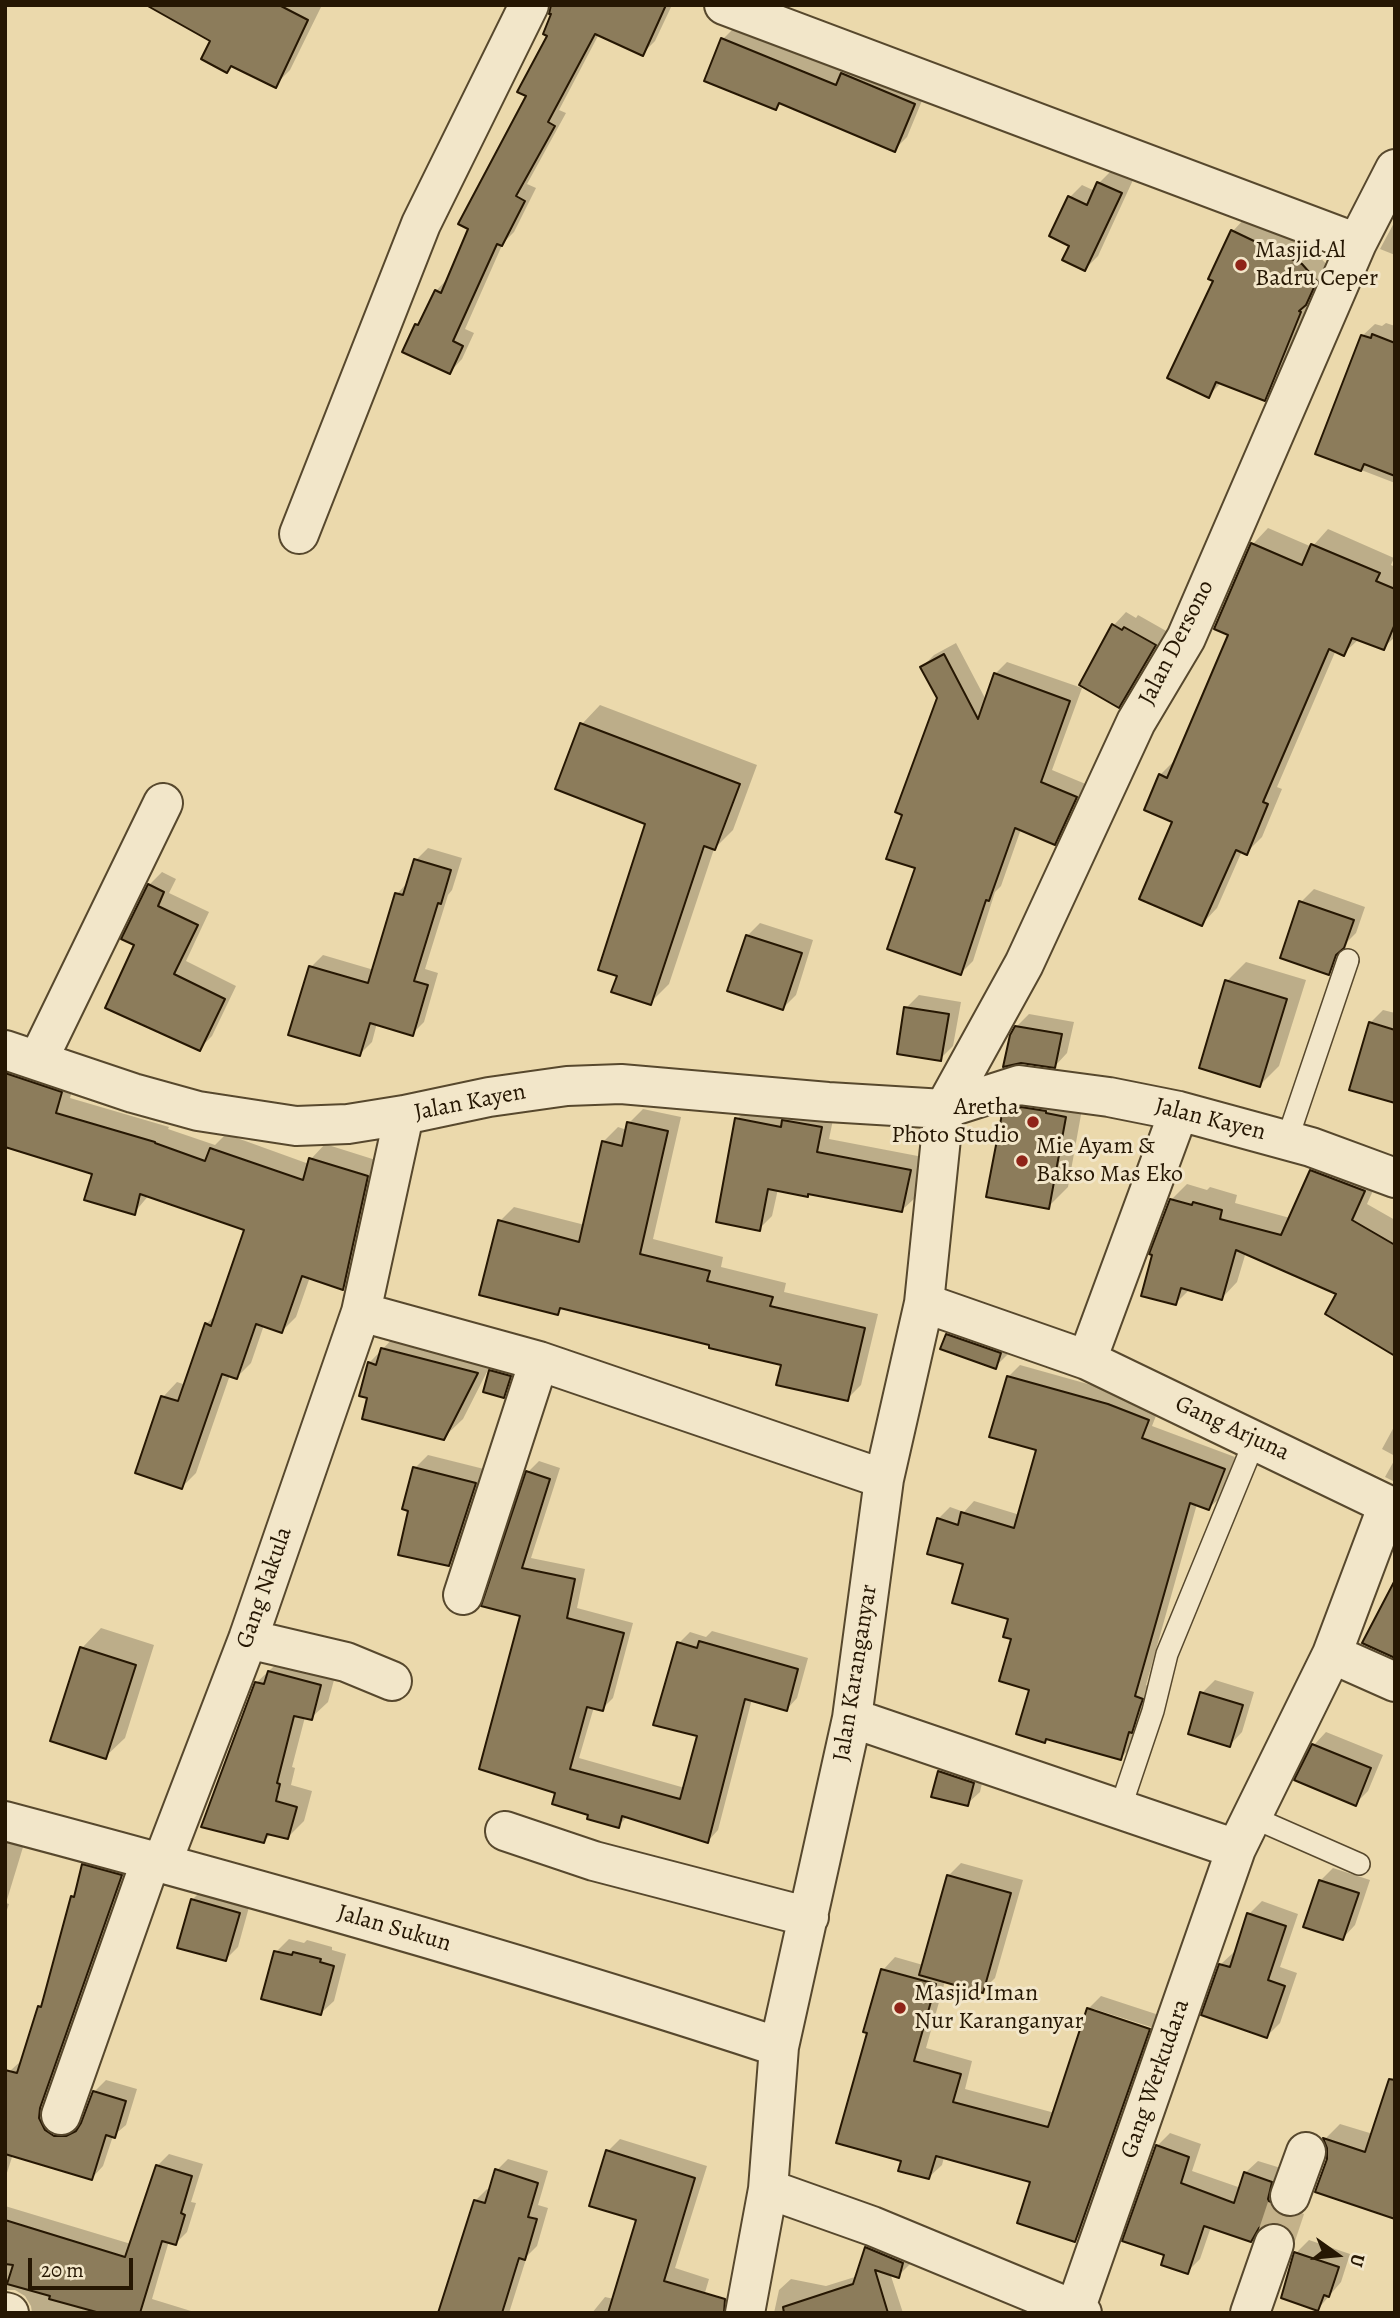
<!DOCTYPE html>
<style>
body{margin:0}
#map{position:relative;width:1400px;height:2318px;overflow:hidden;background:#ebd9ac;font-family:Alegreya,serif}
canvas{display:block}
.frame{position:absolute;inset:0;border:7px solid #261703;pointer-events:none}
.north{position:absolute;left:1302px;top:2220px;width:70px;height:70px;-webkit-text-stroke:5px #f2e6c9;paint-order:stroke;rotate:105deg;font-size:19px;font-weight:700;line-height:28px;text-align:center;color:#261703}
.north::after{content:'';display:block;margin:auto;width:24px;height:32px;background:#261703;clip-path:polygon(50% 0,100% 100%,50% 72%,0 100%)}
.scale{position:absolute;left:28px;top:2258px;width:105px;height:32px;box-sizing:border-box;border:4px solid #261703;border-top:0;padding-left:9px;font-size:21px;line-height:24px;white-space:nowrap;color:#261703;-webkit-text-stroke:5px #f2e6c9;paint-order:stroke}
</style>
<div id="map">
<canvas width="1400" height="2318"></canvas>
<div class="frame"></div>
<div class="north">U</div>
<div class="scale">20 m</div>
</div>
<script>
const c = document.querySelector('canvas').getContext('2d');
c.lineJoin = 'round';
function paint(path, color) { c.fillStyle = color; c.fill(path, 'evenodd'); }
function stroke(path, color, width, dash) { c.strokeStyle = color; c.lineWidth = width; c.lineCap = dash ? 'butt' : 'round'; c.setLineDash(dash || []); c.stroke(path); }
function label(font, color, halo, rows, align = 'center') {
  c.font = font + ' Alegreya,serif'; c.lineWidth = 6; c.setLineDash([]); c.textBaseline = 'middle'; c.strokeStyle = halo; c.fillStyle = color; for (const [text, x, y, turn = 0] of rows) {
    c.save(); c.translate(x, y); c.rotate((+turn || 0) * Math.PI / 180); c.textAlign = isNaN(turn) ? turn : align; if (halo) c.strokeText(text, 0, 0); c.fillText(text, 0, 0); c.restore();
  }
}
paint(new Path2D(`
 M149 5H322L290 70 275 85 233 65 227 71 213 40Z
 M556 5H672L655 41 642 54 599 34 559 110 566 113 527 184 536 188 514 232 503 243 465 329 474 333 462 359 450 372 416 325 424 317 436 291 449 277 528 96 549 35Z
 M736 26 926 91 907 137 894 150 782 102 776 108 723 39Z
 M1112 170 1133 180 1098 256 1085 269 1071 245 1069 198 1082 185 1095 191 1099 183Z
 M1245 218 1315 252 1329 267 1319 290 1311 298 1313 299 1277 386 1264 399 1221 383 1208 396 1233 231Z
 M1395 221V255L1380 249Z
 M1386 323 1395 326V483L1317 453 1362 336 1375 324 1382 326Z
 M1268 528 1312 547 1328 529 1394 558 1391 565 1395 567V637L1383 648 1359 639 1344 653 1336 650 1277 787 1282 789 1262 837 1246 853 1242 851 1217 908 1202 924 1160 775 1176 759 1231 634 1216 628 1253 544Z
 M1126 612 1136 618 1138 615 1168 632 1132 693 1119 705 1114 625Z
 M956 643 986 700 995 674 1007 662 1082 688 1052 770 1088 785 1067 831 1054 843 1021 829 1001 886 995 892 973 961 961 973 917 867 939 698 922 667 934 655Z
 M600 705 757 765 733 830 714 849 669 984 650 1003 619 975 648 823 582 724Z
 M428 848 462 858 452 890 448 895 425 969 438 973 424 1022 412 1034 377 1023 372 1042 360 1054 311 967 323 955 374 970 397 894 409 881 416 860Z
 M162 872 176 879 169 893 209 912 186 961 236 986 212 1036 199 1049 136 944 149 885Z
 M1314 889 1365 907 1356 933 1348 941 1341 960 1329 973 1301 902Z
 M760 923 813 940 796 995 783 1008 747 936Z
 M1246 962 1306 980 1279 1066 1260 1085 1227 981Z
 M919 995 961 1002 953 1046 940 1059 906 1008Z
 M1383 1010 1395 1013V1101L1370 1023Z
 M1029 1014 1074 1022 1067 1053 1055 1066 1016 1027Z
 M5 1053 76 1078 70 1098 169 1127 168 1129 215 1145 226 1134 309 1164 311 1159 325 1144 382 1162 357 1274 343 1288 310 1277 296 1317 282 1331 264 1325 251 1363 237 1377 230 1375 196 1473 182 1487 163 1397 177 1382 186 1385 206 1324 217 1314 246 1229 149 1195 134 1213 94 1173 5 1145Z
 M1023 1095 1084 1098 1068 1187 1048 1207 1003 1114Z
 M750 1106 834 1115 829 1139 923 1157 915 1198 902 1210 810 1192 807 1195 778 1189 772 1216 759 1229 737 1119Z
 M643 1109 681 1117 653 1239 723 1257 721 1267 786 1283 784 1292 878 1314 861 1385 847 1399 783 1363 563 1307 558 1313 500 1221 514 1207 585 1225 603 1142 618 1127 627 1130 629 1123Z
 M1327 1155 1380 1175 1367 1204 1395 1220V1354L1339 1293 1246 1252 1237 1282 1222 1298 1190 1289 1176 1303 1171 1200 1187 1184 1207 1190 1210 1187 1237 1195 1235 1203 1290 1218 1311 1171Z
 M960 1322 1013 1340 1008 1354 995 1367 947 1335Z
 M402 1329 496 1354 463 1419 443 1438 369 1363Z
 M496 1365 516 1370 509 1390 503 1396 490 1371Z
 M1020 1365 1120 1393 1159 1408 1152 1426 1235 1457 1221 1497 1209 1508 1197 1504 1146 1685 1153 1687 1132 1746 1121 1758 1048 1738 1045 1741 1031 1689 1013 1638 1010 1618 965 1563 938 1519 950 1507 964 1512 974 1501 1020 1515 1039 1449 1008 1377Z
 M1395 1425V1456L1382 1449Z
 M428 1455 488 1470 462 1551 449 1564 415 1468Z
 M1395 1459V1482L1385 1477Z
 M539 1461 560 1468 531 1558 585 1569 577 1608 633 1623 613 1698 602 1709 594 1707 579 1758 685 1788 699 1735 655 1723 679 1643 690 1632 706 1637 712 1631 808 1658 797 1698 787 1709 752 1699 718 1830 708 1841 628 1816 618 1826 590 1814 557 1792 522 1614 483 1605 528 1472Z
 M101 1628 154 1645 125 1738 105 1757 82 1648Z
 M286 1655 337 1669 328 1702 311 1718 305 1717 292 1767 295 1768 291 1785 312 1791 304 1821 287 1838 272 1833 264 1841 256 1683Z
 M1215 1680 1254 1692 1242 1732 1230 1745 1202 1693Z
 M1326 1732 1383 1755 1368 1791 1355 1804 1314 1745Z
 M953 1759 985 1770 980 1792 967 1804 933 1795 940 1771Z
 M5 1825 27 1834 6 1903 9 1904 5 1916Z
 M96 1854 133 1864 65 2124 79 2125 83 2123 94 2092 106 2080 137 2089 126 2125 113 2136 103 2166 92 2178 13 2154 5 2179V2088L10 2071 22 2060 39 2007 44 2002 72 1897 77 1893 84 1865Z
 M961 1863 1023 1880 995 1978 982 1991 945 1981 926 2048 972 2061 965 2089 1055 2113 1088 2009 1101 1996 1162 2016 1157 2029 1094 2009V2012L1156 2032 1087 2227 1075 2240 1033 2181 944 2157 942 2165 929 2177 903 2160 869 2032 883 1970 895 1957 923 1965 948 1876Z
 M1333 1868 1370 1880 1355 1925 1343 1938 1320 1881Z
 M205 1887 251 1900 238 1947 226 1959 192 1900Z
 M1262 1901 1298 1914 1280 1967 1297 1973 1280 2023 1267 2036 1203 2014 1221 1964 1234 1952 1236 1953 1249 1914Z
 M289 1939 304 1943 307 1940 332 1947V1950L346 1954 334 2001 321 2013 276 1952Z
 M1340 2124 1373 2134 1395 2217 1328 2159 1329 2147 1325 2139Z
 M1170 2133 1201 2144 1192 2171 1241 2188 1245 2173 1258 2161 1284 2169 1282 2208 1264 2227 1251 2240 1211 2227 1200 2259 1187 2272 1166 2254 1157 2146Z
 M620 2139 707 2166 675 2268 709 2279 699 2313H592L605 2297 614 2299 638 2219 608 2151Z
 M169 2154 203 2164 191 2202 196 2203 187 2232 176 2243 169 2241 152 2299 191 2311V2313H32L31 2306 25 2296 15 2290H5V2206L131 2244 157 2166Z
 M508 2159 548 2171 538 2205 548 2208 537 2246 527 2256 509 2313H440L475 2201 487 2189 490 2190 497 2170Z
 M878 2236 914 2251 910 2264 898 2276 890 2273 903 2313H774L779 2290 791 2279 826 2286 858 2276 866 2248Z
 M1309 2240 1350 2254 1341 2282 1318 2309 1296 2253Z`), '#0003');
const building = new Path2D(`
 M146 5H279L308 20 276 88 231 66 227 73 201 59 210 41Z
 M551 5H666L643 56 595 34 548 122 555 126 516 196 525 201 502 246 497 244 453 341 463 346 450 374 402 352 415 324 418 325 435 290 441 293 468 229 458 224 526 96 517 92 547 36 543 34 551 14H549Z
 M721 38 836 85 841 73 915 104 895 152 779 103 776 110 704 81Z
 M1097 182 1122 193 1085 271 1062 260 1069 246 1049 236 1068 196 1087 205Z
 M1231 230 1302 264 1317 281 1306 305 1299 311 1301 312 1265 401 1216 382 1209 398 1167 378 1213 281 1208 279Z
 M1372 334 1395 343V476L1364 464 1361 471 1315 454 1361 335 1371 338Z
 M1251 543 1302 565 1311 544 1380 573 1376 581 1395 589V624L1384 650 1352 638 1344 656 1329 649 1263 802 1268 804 1247 855 1236 850 1202 926 1139 899 1172 822 1144 810 1159 774 1167 778 1228 635 1214 629Z
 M1112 624 1122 630 1124 627 1156 645 1119 708 1079 685Z
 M944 654 978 719 994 673 1070 701 1041 782 1077 797 1055 845 1015 828 989 901 986 900 961 975 887 949 915 868 886 859 902 815 895 812 937 698 920 667Z
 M580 723 740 784 715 850 704 846 651 1005 611 992 617 976 598 970 645 824 555 789Z
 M414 859 451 870 441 904 438 903 414 981 428 985 413 1036 370 1023 360 1056 288 1035 309 966 368 983 395 893 403 895Z
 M148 884 164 892 158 906 198 925 174 974 225 999 200 1051 105 1008 134 945 121 939Z
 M1299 901 1354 920 1344 948 1336 955 1329 975 1280 958Z
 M746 935 802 953 783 1010 727 991Z
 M1225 980 1287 999 1260 1087 1199 1068Z
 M904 1007 949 1014 941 1061 897 1054Z
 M1369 1022 1395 1030V1103L1349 1090Z
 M1015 1026 1062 1034 1055 1068 1021 1063 1003 1067 1010 1035Z
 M5 1073 62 1092 56 1113 155 1142V1143L205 1161 210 1148 303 1180 309 1158 368 1176 343 1290 302 1276 282 1333 256 1324 237 1379 222 1374 182 1489 135 1473 161 1396 178 1401 205 1323 211 1326 244 1230 140 1194 135 1215 84 1200 92 1174 5 1147Z
 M1021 1107 1046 1111V1113L1066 1117 1049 1209 986 1197 1002 1114Z
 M735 1118 781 1127 782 1120 822 1127 817 1152 911 1170 902 1212 808 1194V1197L768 1189 760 1231 716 1222Z
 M627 1122 668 1131 640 1254 710 1271 707 1281 773 1297 770 1306 865 1328 848 1401 776 1385 781 1365 709 1348V1345L560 1308 558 1315 479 1295 498 1220 579 1242 602 1141 622 1146Z
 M1310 1170 1365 1191 1352 1220 1395 1245V1356L1325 1314 1336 1294 1236 1250 1222 1300 1181 1288 1176 1305 1141 1296 1152 1255 1149 1254 1170 1199 1192 1205 1193 1202 1222 1210 1220 1219 1281 1235Z
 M946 1334 1001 1353 996 1369 940 1349Z
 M381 1348 478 1373 444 1440 362 1419 367 1398 359 1396 368 1362 376 1365Z
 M489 1370 511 1376 504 1398 483 1392Z
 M1007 1376 1108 1404 1149 1420 1142 1438 1225 1469 1209 1510 1190 1503 1135 1696 1143 1699 1140 1707 1132 1733 1129 1732 1121 1760 1046 1739 1045 1743 1016 1734 1029 1690 999 1681 1011 1639 1003 1637 1008 1619 952 1603 963 1564 927 1554 937 1518 958 1525 961 1512 1014 1528 1036 1450 989 1437Z
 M413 1467 476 1483 449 1566 398 1555 408 1511 402 1509Z
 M526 1471 550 1479 522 1568 575 1579 567 1618 624 1633 603 1711 587 1707 570 1769 680 1799 697 1736 653 1725 677 1642 697 1648 699 1641 798 1669 787 1711 745 1699 708 1843 622 1816 619 1828 587 1819 588 1815 552 1804 555 1793 479 1769 520 1616 481 1606Z
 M1395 1580V1658L1362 1643Z
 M80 1647 136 1665 106 1759 50 1741Z
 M268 1671 321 1685 312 1720 294 1716 277 1783 280 1784 276 1801 297 1807 288 1839 267 1834 264 1843 201 1827 255 1682 264 1684Z
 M1200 1692 1243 1705 1230 1747 1188 1734Z
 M1312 1744 1371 1768 1356 1806 1294 1780Z
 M938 1771 974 1783 968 1806 931 1797Z
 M82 1864 122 1875 40 2108 39 2118 45 2130 54 2136H66L76 2131 81 2123 93 2091 126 2101 115 2138 106 2135 92 2180 5 2154V2070L17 2073 38 2006 41 2007 71 1896 74 1897Z
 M947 1875 1011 1893 983 1993 919 1975Z
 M1319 1880 1359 1893 1343 1940 1303 1927Z
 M191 1899 240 1913 226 1961 177 1948Z
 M1247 1913 1286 1926 1268 1980 1285 1986 1267 2038 1201 2015 1219 1964 1230 1967Z
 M274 1951 292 1955 293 1952 321 1959 320 1962 334 1966 321 2015 261 1999Z
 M881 1969 936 1984 914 2061 961 2074 953 2102 1048 2127 1087 2008 1150 2029 1075 2242 1017 2223 1030 2182 936 2156 929 2179 898 2171 901 2161 836 2143 867 2033 863 2032Z
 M1389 2079 1395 2080V2219L1315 2192 1327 2159V2148L1323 2138 1365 2152Z
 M1156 2145 1189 2157 1181 2183 1234 2203 1244 2172 1272 2182 1268 2199 1274 2211 1270 2223 1259 2228 1251 2242 1204 2226 1188 2274 1161 2265 1164 2255 1122 2241Z
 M606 2150 695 2178 664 2281 725 2299 724 2313H608L636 2220 589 2206Z
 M156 2165 192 2176 181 2213 185 2215 176 2245 162 2241 140 2313H100L49 2299 50 2296 7 2284 13 2265 5 2264V2220L125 2257Z
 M495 2169 538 2183 528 2217 537 2219 525 2260 519 2258 502 2313H438L474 2200 485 2203Z
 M865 2247 903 2263 899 2278 875 2270 888 2313H784L783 2307 853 2284Z
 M1294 2252 1339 2267 1329 2297 1324 2295 1318 2311 1281 2298Z`);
paint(building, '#8c7c5b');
stroke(building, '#261703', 2);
stroke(new Path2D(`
 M1274 2244 1290 2196`), '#c4b28a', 38, [38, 19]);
const lane = new Path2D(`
 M1287 1140 1348 960
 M1120 1809 1153 1711 1167 1654 1255 1440
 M1252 1817 1359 1864`);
const street = new Path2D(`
 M724 5 1357 243
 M299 534 421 224 529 5
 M5 1050 133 1093 198 1111 296 1126 348 1124 404 1115 489 1097 567 1086 621 1084 828 1102 944 1109 1024 964 1136 722 1186 638 1357 243 1395 169
 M38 1060 163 803
 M924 1303 1087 1360 1388 1505 1332 1654
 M361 1312 539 1361 884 1479
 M1087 1360 1179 1111
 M463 1595 539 1361
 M248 1639 346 1662 392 1681
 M852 1718 1236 1849 1332 1654 1395 1682
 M5 1821C265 1890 524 1963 779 2047
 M505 1831 594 1861 809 1917
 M162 1863 248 1639 361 1312 404 1115
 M61 2115 151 1860
 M768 2189 872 2226 1082 2313
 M1290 2196 1306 2152
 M1075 2310 1236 1849
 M5 2312 9 2313
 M745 2313 768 2189 779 2047 852 1718 884 1479 924 1303 944 1109 1019 1085 1109 1097 1179 1111 1311 1147 1395 1178
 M1250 2313 1274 2244`);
stroke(lane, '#57482d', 24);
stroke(street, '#57482d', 42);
stroke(lane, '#f2e6c9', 21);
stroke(street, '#f2e6c9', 38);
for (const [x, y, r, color] of [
 [1241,265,7,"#8f2418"],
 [1033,1122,7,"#8f2418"],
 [1022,1161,7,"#8f2418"],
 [900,2008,7,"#8f2418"]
]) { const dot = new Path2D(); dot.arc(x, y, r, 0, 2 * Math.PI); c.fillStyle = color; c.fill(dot); stroke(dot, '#f2e6c9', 2.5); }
label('24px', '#261703', '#f2e6c9', [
 ["Masjid Al",1255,251],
 ["Badru Ceper",1255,279],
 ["Aretha",1019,1108,"right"],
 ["Photo Studio",1019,1136,"right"],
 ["Mie Ayam &",1036,1147],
 ["Bakso Mas Eko",1036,1175],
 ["Masjid Iman",914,1994],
 ["Nur Karanganyar",914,2022]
], 'left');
label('24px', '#261703', '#f2e6c9', [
 ["Jalan Dersono",1177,643,-63],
 ["Jalan Kayen",470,1103,-11],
 ["Jalan Kayen",1210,1120,14],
 ["Gang Arjuna",1232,1429,25],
 ["Gang Nakula",265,1588,-71],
 ["Jalan Karanganyar",856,1673,-81],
 ["Jalan Sukun",394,1929,16],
 ["Gang Werkudara",1156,2079,-71]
]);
</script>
